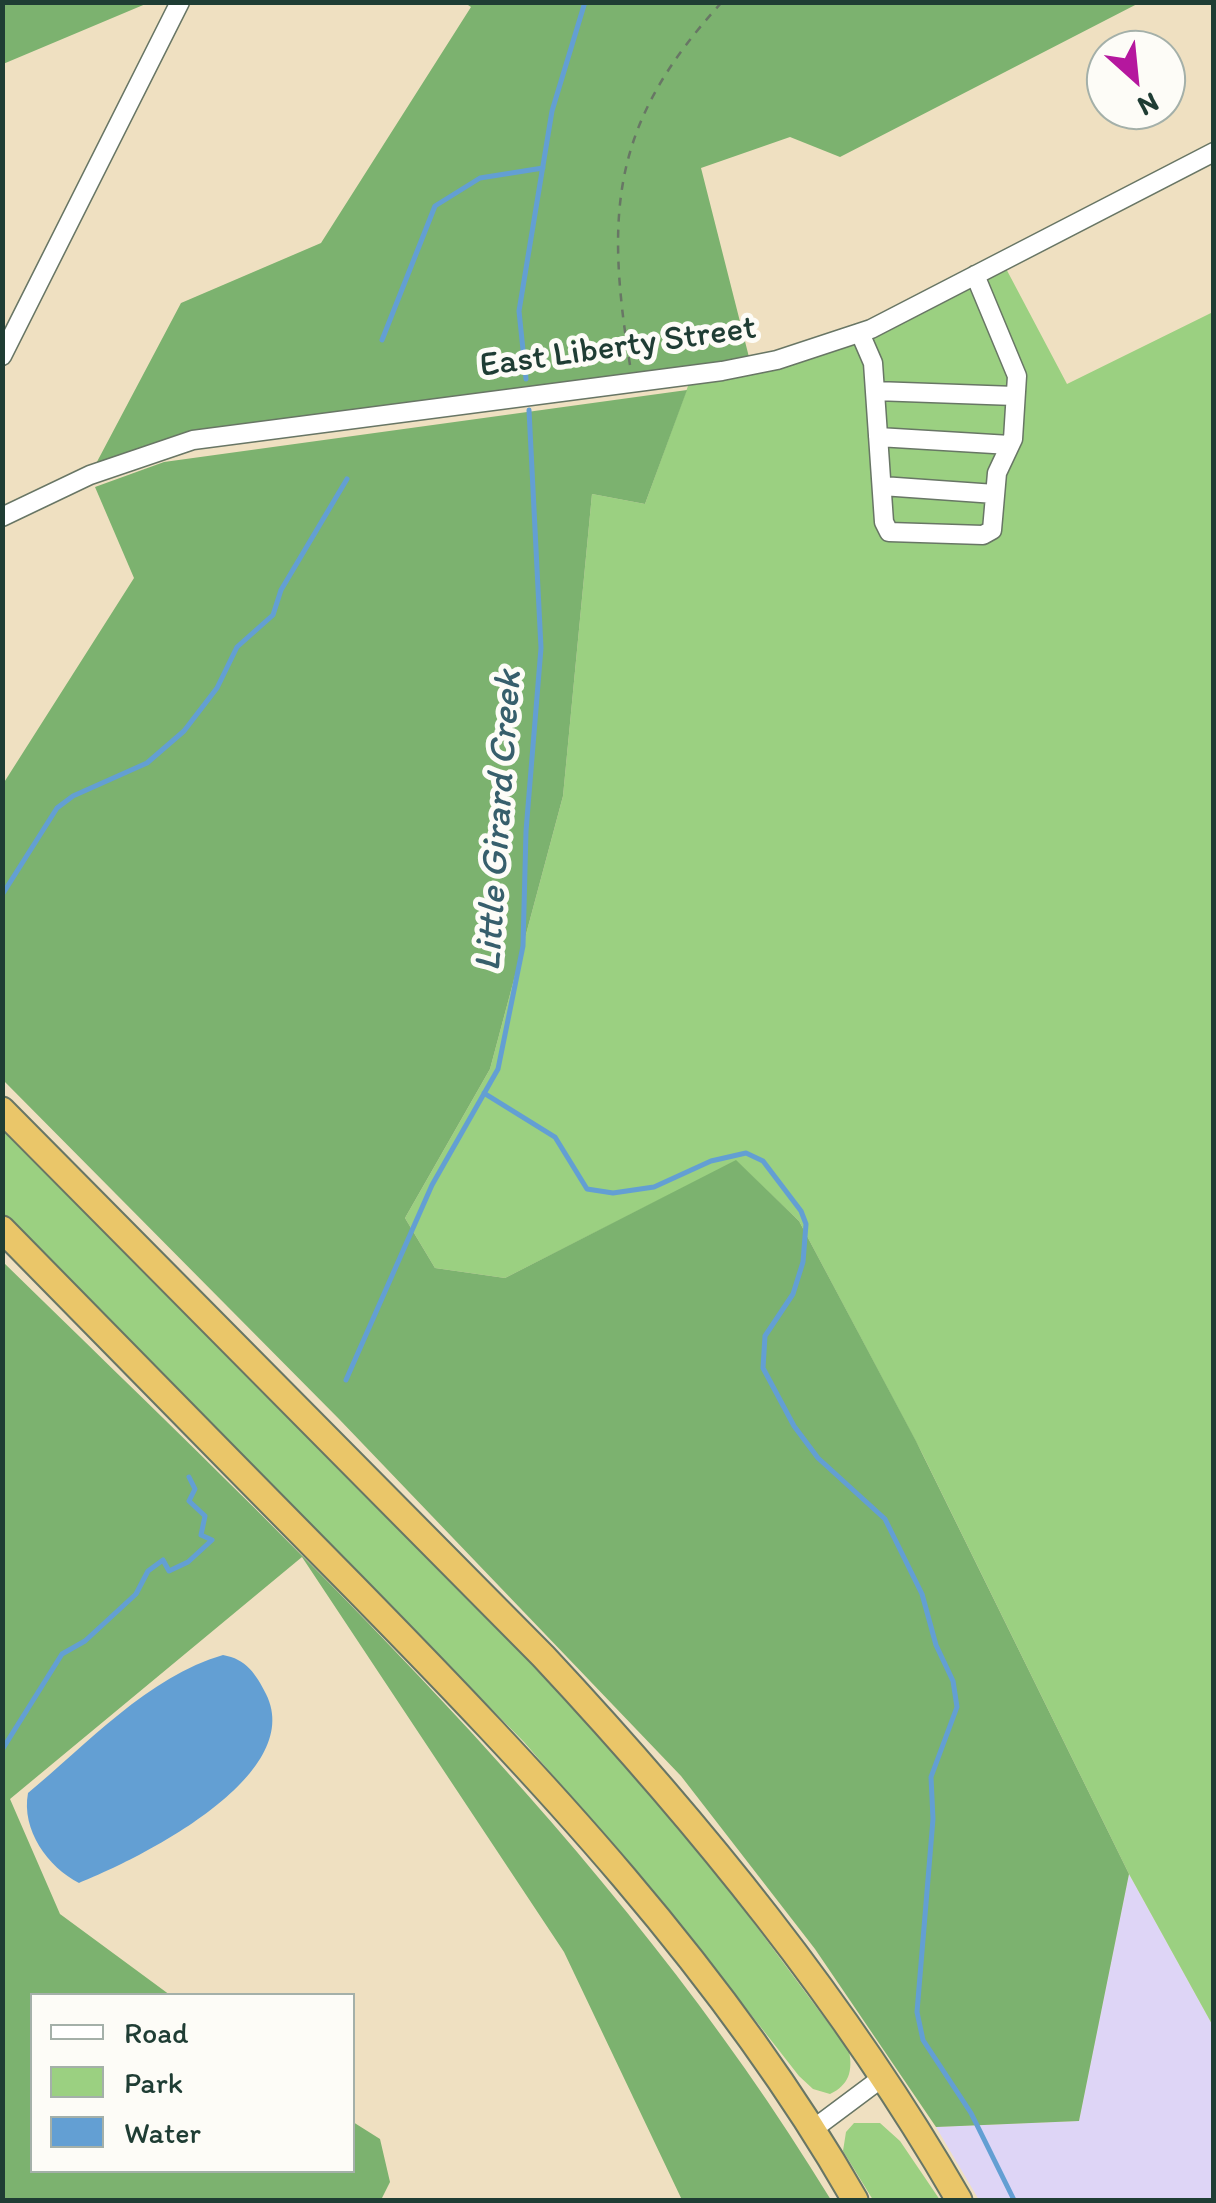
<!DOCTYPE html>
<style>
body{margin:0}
#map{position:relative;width:1216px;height:2203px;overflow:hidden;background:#efe0c1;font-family:Itim,sans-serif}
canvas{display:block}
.frame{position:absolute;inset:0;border:5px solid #1f3d34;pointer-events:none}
.legend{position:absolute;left:30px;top:1993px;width:325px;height:180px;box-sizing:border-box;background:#fdfcf7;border:2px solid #a4b0a9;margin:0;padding:12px 18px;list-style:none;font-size:30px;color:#1f3d34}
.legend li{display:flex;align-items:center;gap:20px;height:50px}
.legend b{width:50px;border:2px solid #a4b0a9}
.north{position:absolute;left:1086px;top:30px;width:100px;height:100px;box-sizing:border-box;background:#fdfcf7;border:2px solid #a4b0a9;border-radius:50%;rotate:153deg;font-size:28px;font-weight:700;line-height:40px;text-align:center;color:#1f3d34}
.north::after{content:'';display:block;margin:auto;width:35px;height:45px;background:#b5179e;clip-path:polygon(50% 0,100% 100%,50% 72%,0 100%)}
</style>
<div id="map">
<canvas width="1216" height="2203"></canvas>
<div class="frame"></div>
<ul class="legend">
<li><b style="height:12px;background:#fff"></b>Road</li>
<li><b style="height:28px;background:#9bd081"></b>Park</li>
<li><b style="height:28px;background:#639fd3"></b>Water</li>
</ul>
<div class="north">N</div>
</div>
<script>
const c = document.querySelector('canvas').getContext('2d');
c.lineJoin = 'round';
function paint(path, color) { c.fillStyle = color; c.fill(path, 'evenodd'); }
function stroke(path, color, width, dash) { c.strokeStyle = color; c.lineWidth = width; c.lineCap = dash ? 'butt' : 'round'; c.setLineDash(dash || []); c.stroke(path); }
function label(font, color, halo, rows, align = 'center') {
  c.font = font + ' Itim,sans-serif'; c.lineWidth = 10; c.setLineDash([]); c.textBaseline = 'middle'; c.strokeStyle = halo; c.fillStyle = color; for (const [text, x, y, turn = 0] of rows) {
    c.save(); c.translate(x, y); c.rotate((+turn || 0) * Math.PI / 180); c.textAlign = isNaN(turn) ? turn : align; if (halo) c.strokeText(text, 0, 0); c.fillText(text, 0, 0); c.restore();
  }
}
paint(new Path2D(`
 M1129 1874 1213 2026V2200H979L936 2127 1079 2121Z`), '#ded5f6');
paint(new Path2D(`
 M1002 261 1067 384 1213 312V2026L1129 1874 922 1453 799 1221 736 1161 505 1278 435 1268 405 1218 490 1069 563 796 592 494 645 504 692 375 834 343Z
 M2 1124 527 1657 635 1775 739 1903 849 2051C853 2071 849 2085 830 2094L813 2089 799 2076 666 1906 524 1742 3 1213Z
 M854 2123H880L900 2141 940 2200H873L843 2151 846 2132Z`), '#9bd081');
paint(new Path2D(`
 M3 2H148V3L3 64Z
 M465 3H1139L840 157 790 137 701 168 751 365 251 429 90 475 181 303 321 243 471 7Z
 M687 390 645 504 592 494 563 796 490 1069 405 1218 435 1268 505 1278 736 1160 799 1221 916 1441 1129 1874 1079 2121 936 2127 815 1949 681 1776 339 1419 3 1080V784L134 578 95 487 164 462Z
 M2 1261C299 1552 614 1842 831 2200H682L564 1952 302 1557 10 1799 60 1914 170 1995 32 1996V2170H352L353 2122 380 2139 390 2182 381 2200H3Z`), '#7cb26f');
paint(new Path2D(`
 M223 1655C246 1659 256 1674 266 1694 307 1776 139 1859 79 1883 48 1867 21 1830 28 1793 86 1745 149 1676 223 1655Z`), '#639fd3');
stroke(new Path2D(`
 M382 340 435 206 480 178 543 168
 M526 379 519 311 552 111 585 2
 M2 895 57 808 73 796 147 763 184 731 217 688 237 647 273 615 281 590 347 479
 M484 1093 555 1137 587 1189 613 1193 654 1187 711 1161 746 1153 763 1161 801 1211 806 1224 803 1262 793 1294 765 1336 763 1368 794 1426 818 1458 885 1519 922 1594 936 1645 953 1681 957 1707 931 1777 933 1819 917 2012 923 2040 971 2113 1014 2200
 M346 1380 432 1185 498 1069 523 946 526 831 541 648 529 410
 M2 1750 62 1654 85 1641 136 1594 148 1571 163 1560 169 1571 188 1562 212 1540 201 1535 205 1516 189 1501 195 1489 189 1477`), '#639fd3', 5);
const minor = new Path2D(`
 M860 333 873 363 884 522 889 532 983 535 992 530 997 473 1013 439 1017 376 975 275
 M2 356 180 2
 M875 391 1015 396
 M878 437 1010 445
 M882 486 995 494
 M2 517 90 475 193 440 722 371 777 360 871 329 1214 152
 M812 2130 883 2077`);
const highway = new Path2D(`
 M2 1110 543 1656C699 1823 845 2002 959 2200
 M2 1229C119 1349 236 1467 353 1586 537 1774 724 1970 855 2200`);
stroke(minor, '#687665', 21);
stroke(highway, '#687665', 29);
stroke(new Path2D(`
 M630 365C605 210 612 122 722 2`), '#687665', 2.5, [8, 8]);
stroke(minor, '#fff', 18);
stroke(highway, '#eac669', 25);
label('35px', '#1f3d34', '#fdfcf7', [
 ["East Liberty Street",618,348,-8]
]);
label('italic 38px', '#375f6c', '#fdfcf7', [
 ["Little Girard Creek",500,821,-86]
]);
</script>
